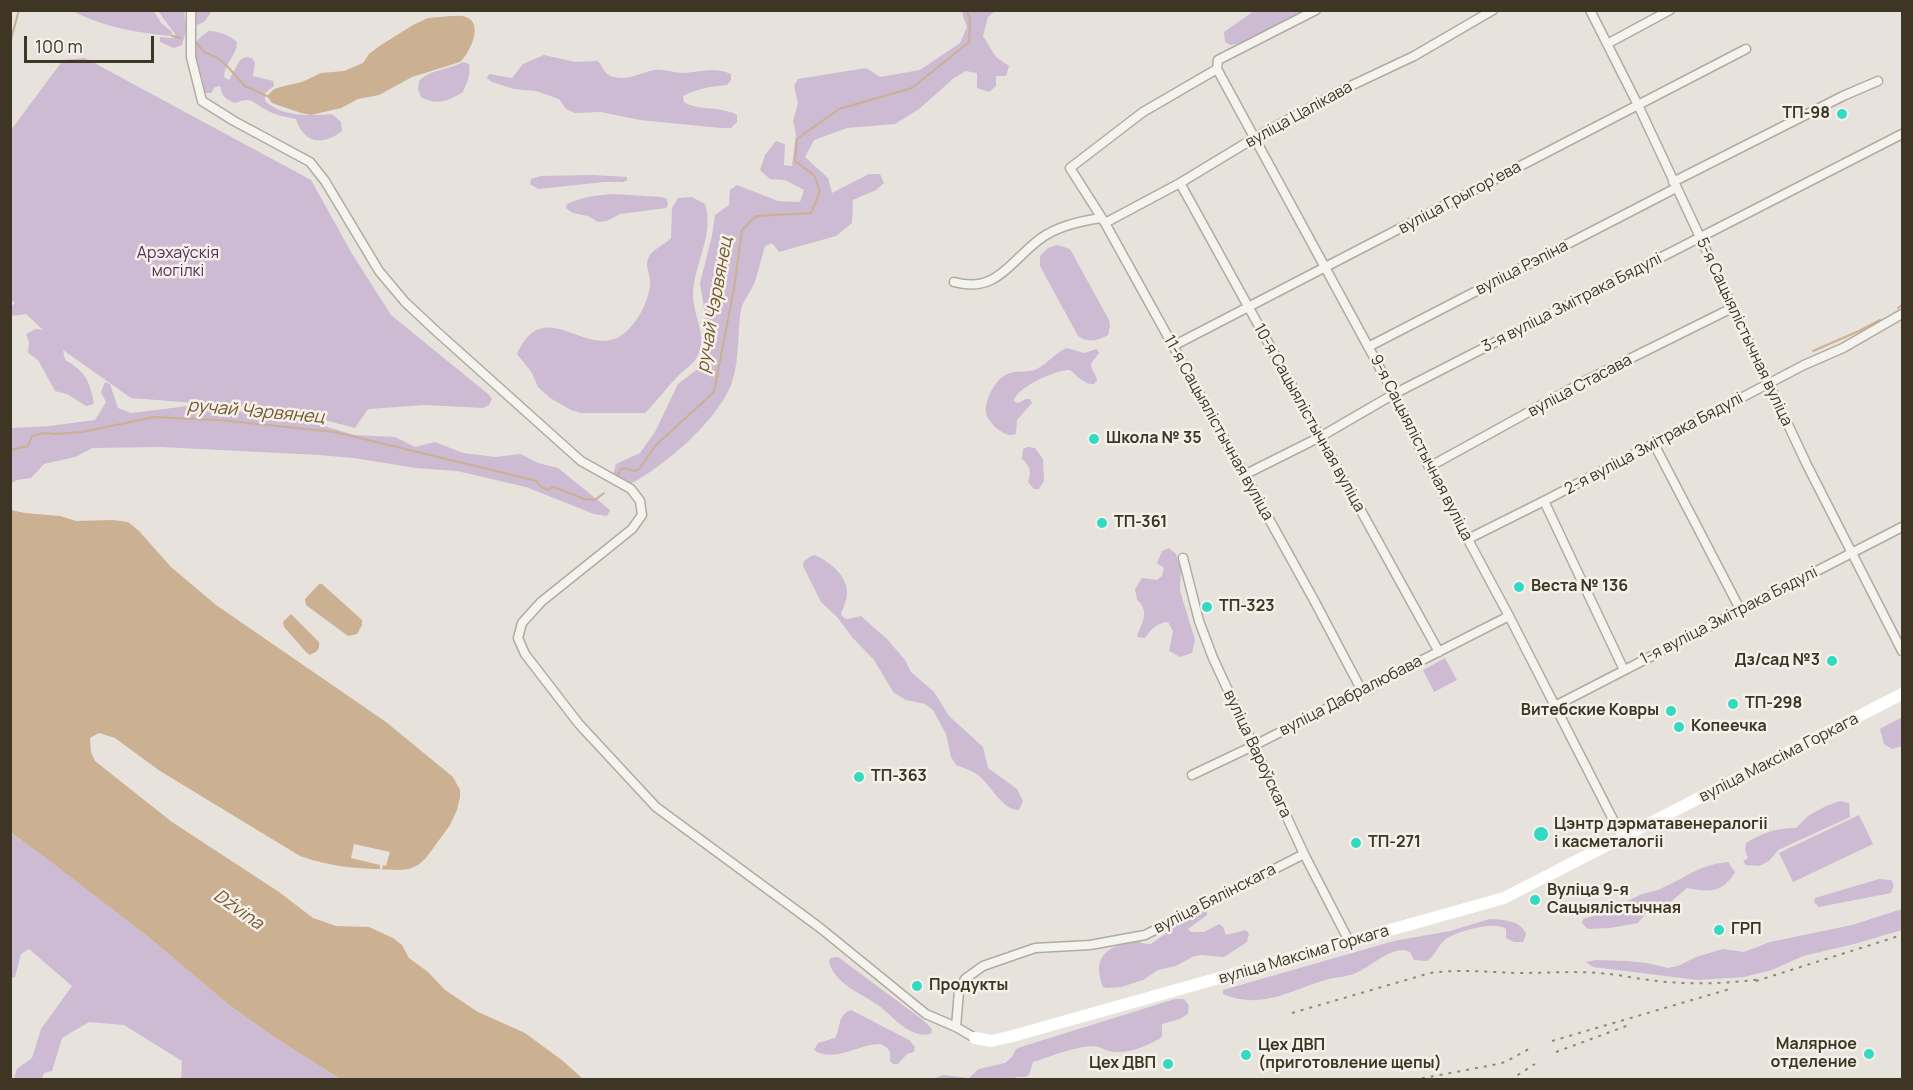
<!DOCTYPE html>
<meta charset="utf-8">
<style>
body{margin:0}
#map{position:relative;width:1913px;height:1090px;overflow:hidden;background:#e7e2db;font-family:Manrope,sans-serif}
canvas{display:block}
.frame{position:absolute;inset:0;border:12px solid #3e3524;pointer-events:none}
.scale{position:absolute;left:24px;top:36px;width:130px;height:27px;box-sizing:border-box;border:3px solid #3e3524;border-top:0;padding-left:8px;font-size:18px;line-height:21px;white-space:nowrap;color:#3e3524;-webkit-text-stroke:4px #f5f0ea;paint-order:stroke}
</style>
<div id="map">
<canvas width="1913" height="1090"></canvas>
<div class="frame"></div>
<div class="scale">100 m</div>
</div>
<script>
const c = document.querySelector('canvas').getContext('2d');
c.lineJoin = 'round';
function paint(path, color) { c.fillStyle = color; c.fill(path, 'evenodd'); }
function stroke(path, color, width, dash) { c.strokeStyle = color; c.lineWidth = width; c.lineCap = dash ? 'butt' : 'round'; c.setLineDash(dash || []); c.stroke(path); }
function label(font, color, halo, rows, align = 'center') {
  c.font = font + ' Manrope,sans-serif'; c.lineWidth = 5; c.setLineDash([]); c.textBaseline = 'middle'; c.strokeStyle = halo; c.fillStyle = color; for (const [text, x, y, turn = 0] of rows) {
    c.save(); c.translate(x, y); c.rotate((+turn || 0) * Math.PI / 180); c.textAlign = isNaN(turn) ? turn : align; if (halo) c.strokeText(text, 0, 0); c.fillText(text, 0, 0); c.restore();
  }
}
paint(new Path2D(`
 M72 11H154L161 23 172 32V36C137 33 104 27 72 11Z
 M158 11H184L186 30 182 45 174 48 160 42V37L174 38 175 34Z
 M193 11H212L204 22 197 25 193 23Z
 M963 11H995L988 17 983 36 996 57 1009 66 1006 76H996V86L989 92 977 88V73L966 71 954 78 919 109 895 124 847 128 814 140 805 157 828 178 832 193 869 174H880L884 183 876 190 853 200 852 223 836 236 779 252 772 243 765 246C761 258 759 270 755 281 752 291 743 300 741 310 737 334 740 358 732 382 719 420 662 469 626 486L613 474 616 464 640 453 655 432 678 384 704 364 710 345 700 283 712 236 715 215 729 205 730 190 737 185 778 201 800 202 804 190 785 180 770 179 760 170 765 155 776 141 785 144 784 165 792 166 796 134 793 121 798 103 794 86 798 79 866 68 880 77 920 70 960 43 967 27 962 13Z
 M1254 11H1307L1241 43 1231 45 1225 42 1224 32Z
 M209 31C219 31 229 35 237 42 237 55 224 64 224 77L229 80 240 60 246 57 252 58 255 63 253 76 273 81 274 86 265 93V101C282 117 310 116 332 114L341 122 342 131C323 146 304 144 296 119 286 117 275 115 266 110 252 102 252 96 235 103 225 99 222 96 220 86L215 87 211 93H206C201 86 204 81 201 74 193 56 187 44 209 31Z
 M544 55 575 62 598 61C603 67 604 75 614 77 629 81 641 72 655 70 664 69 675 73 684 73 700 72 715 66 731 74V80L727 85C711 86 697 89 683 96L684 102C700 112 719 105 737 115V122L731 128H721L640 120 601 112 575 113 566 109 559 99 536 91 514 89 492 82 487 78 489 74 512 78 523 64Z
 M85 58 311 180 351 252 391 315 488 394 492 399 489 405 483 408 426 405 368 409 355 428 286 410 131 398 63 350 65 360C85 371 90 381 94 404L86 406 67 394 55 391 38 360 28 353 29 342 26 334 36 329 43 330 26 314 11 316V307L15 303 10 299 11 130 63 60Z
 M463 62 469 64C471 75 467 82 463 92 448 101 437 106 421 97L418 89 419 81C431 69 449 70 463 62Z
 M593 175 627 177V180L624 182H604L538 189 530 184 531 179 541 176Z
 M614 194 661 197 667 199 668 205 666 208 620 214 607 221 598 222 588 216 573 213 566 208 567 204C582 197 597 195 614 194Z
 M692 197 705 204C715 235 693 265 693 296 693 314 708 338 698 355 694 364 686 368 679 375 667 387 657 401 645 413H581L571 410 550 398 538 387 532 373 517 354C543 296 581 354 617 338 634 330 651 300 650 281 650 273 645 267 648 259 652 248 664 246 671 238L672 208 678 198Z
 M1057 245 1070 249 1109 320 1110 326 1108 335C1097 341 1089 343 1078 336L1040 266V256L1048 248Z
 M1067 348 1084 353 1097 349 1099 353 1091 364C1091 370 1096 374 1097 380L1094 384C1085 385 1077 376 1070 370 1057 369 1015 388 1014 401L1018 403 1026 399H1030L1032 403 1017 420 1016 434C1006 439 991 425 987 416 982 405 993 385 1001 378 1013 368 1025 374 1037 369 1048 363 1055 353 1067 348Z
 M105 382 110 384 118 408 131 413 188 406 253 413 268 412 288 415 354 435 395 437 415 447 435 442 463 453 495 457 521 454 538 463 558 468 610 510 607 516 594 514 526 487 457 471 416 468 354 458 319 455 161 447 92 448 75 457 44 464 31 478 17 480 11 483V428L50 426 95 420 106 402 101 392Z
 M1028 447 1035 448 1043 459 1044 481 1039 489H1034L1028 482C1032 472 1030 466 1022 459L1023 449Z
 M1169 548 1176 554 1181 568 1180 591 1195 640 1192 653 1180 657 1169 651 1173 631 1168 622C1157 623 1151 629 1145 638L1137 637C1141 623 1151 612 1137 600L1135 589 1142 578 1157 580 1162 576 1164 568 1157 563 1162 551Z
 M815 555C830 562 849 577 847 595 846 602 843 608 841 614L844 618 848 619 861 616 888 640 905 660 911 672 934 692 949 716 983 747 988 768 1017 789 1023 801 1019 810C1002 810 991 785 978 775 971 770 964 768 956 765L951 757 946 734 933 710 925 704 906 700 894 693 874 660 852 637 838 618 821 602 803 566 804 561 811 556Z
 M1445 658 1457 680 1434 692 1423 670Z
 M1902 717V746L1892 749 1884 744 1880 729Z
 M1840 801 1849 803 1850 817 1778 850 1769 861 1759 866 1746 865 1743 861 1748 858 1745 850 1746 843C1762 833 1777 828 1796 828L1808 816 1826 806Z
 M1859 815 1873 844 1793 882 1779 853Z
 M10 833 45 856 146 935 228 1004 274 1037 340 1079H181L182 1061 124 1025 89 1022 62 1038 52 1071 44 1073 42 1079H14L17 1069 32 1058 41 1029 72 986 29 949 21 954 15 977 11 978Z
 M1728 862 1735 872C1722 894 1708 892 1687 888L1667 905 1650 908 1638 923 1610 928 1588 929 1582 923 1583 919C1604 914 1623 903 1642 894 1650 892 1658 891 1664 887 1689 876 1699 865 1728 862Z
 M1879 879 1891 880 1894 885 1891 893 1819 907 1814 902 1815 898Z
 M1203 908 1207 911V915L1188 929 1191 932H1204L1219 924 1223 927 1226 935 1246 930 1249 934 1247 942 1224 957 1201 955 1192 957 1176 966 1158 970 1143 980 1121 987 1107 988 1103 987C1092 959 1105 946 1133 942 1140 941 1145 945 1151 944L1195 912Z
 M1902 909V930L1854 944 1803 956 1772 970 1744 977 1698 980 1593 967 1586 962 1596 960 1627 961 1647 963 1668 968 1678 966 1696 957 1723 949 1744 952 1770 942 1852 925Z
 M1490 919C1503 920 1521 920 1526 934L1523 942H1514L1506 938V929C1496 920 1457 931 1446 939 1438 945 1435 956 1427 961L1414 960 1410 952C1393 944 1371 967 1356 973 1347 977 1335 977 1325 980 1289 991 1261 1010 1223 994V990L1394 941 1450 931Z
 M838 957 923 1020 932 1029 931 1034C909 1039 893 1016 878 1005 862 994 833 983 829 961L831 958Z
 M1175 999H1184L1189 1006 1188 1014 1180 1019 1162 1024V1037C1149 1046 1125 1055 1109 1051 1102 1049 1099 1046 1091 1046 1071 1048 1052 1056 1033 1062L1029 1075 1025 1077H1016L1013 1079H933L943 1075 969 1078 979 1069 1005 1063 1012 1057 1016 1049 1024 1046Z
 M851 1010 909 1040 915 1047 914 1052 907 1054 898 1064H893L890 1061C891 1051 890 1049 881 1044 859 1043 834 1064 814 1050L818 1043 835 1038C841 1028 837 1015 851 1010Z`), '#ccbbd2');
paint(new Path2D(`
 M451 16C455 16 461 15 466 17 484 23 470 53 460 62L412 77 379 95 358 99 341 108 311 115 301 113 272 103 267 96 274 89 284 86 302 82 321 73 344 71 363 63 369 54 381 45 413 25 428 18Z
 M11 510 25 513 60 516 76 521 113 520 128 522 139 531 171 567 216 605 386 722 453 777 460 790V797L457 810 450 825 426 858 418 865 409 869 400 870C366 869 332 868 300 856L160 771 115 738 99 733 90 738 91 752 95 761 172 822 279 892 313 918 336 926 369 927 393 938 402 945 409 958 428 972 445 990 478 1012 525 1033 563 1061 583 1079H340L274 1037 228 1004 146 935 45 857 11 833Z
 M319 584H322L362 620V625L357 634 348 636 306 605 305 599Z
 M291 614 319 642C320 650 317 651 310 655L306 652 284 627 283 622Z`), '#cbb092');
paint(new Path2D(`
 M354 844 390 852 386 866 383 865 382 869H380V865L351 858Z`), '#e7e2db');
stroke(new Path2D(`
 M172 36 181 38
 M195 41 204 52 218 58 226 65 245 86 267 96
 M10 43 19 10
 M1898 308 1902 305
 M1813 351 1859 331 1880 320
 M10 450 28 446 32 436 43 433 55 434 82 432 154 417 219 420 335 432 537 481 540 486 547 490 554 487 584 499 595 500 604 493
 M617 478 620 470 624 468 635 471 639 469 656 445 714 392 734 288 742 230 756 216 811 213 820 191 814 175 795 161 797 139 839 109 912 88 969 42 970 18 966 10`), '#cbb092', 2);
const street = new Path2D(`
 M191 10V57L202 101 234 121 310 162 325 181 379 271 405 302 436 331 581 461 631 489 640 501 642 515 632 529 541 602 522 623 518 638 525 654 579 724 656 807 819 927 926 1014 956 1027 975 1038
 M1316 10 1218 60 1217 69 1394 394 1429 467 1509 616 1623 839
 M1590 10 1638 105 1807 465 1902 651
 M1607 44 1670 10
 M1217 69 1143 112 1070 168 1105 223 1315 602 1362 691
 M1673 182 1843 96 1878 81
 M1180 183 1439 652
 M1105 223 1180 183 1256 137 1342 90 1414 56 1493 10
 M954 282C997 294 1010 261 1040 239 1057 226 1080 221 1101 218
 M1173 346 1746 49
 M1368 347 1676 188
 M1654 444 1741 611
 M1429 467 1585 381 1732 308
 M1244 475 1320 437 1394 394 1902 134
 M1544 501 1624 670
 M1468 539 1544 501 1804 365 1843 348 1902 314
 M1183 558 1199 621 1213 658 1304 854 1350 943
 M1555 706 1902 527
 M1192 775 1253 746 1509 616
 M956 1027 959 991 965 979 983 966 1035 948 1090 945 1145 935 1304 854`);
stroke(street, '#b1aba0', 11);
stroke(street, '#f5f3ee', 8);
stroke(new Path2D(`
 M975 1038 991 1041 1009 1037 1504 898 1902 694`), '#fff', 12);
stroke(new Path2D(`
 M1756 981 1902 935
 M1292 1013 1430 973C1459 969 1488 972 1517 973 1544 973 1571 971 1599 973 1616 974 1632 978 1649 980 1686 985 1725 984 1762 979
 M1552 1041 1733 988
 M1556 1052 1629 1025
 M1413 1080 1493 1065 1505 1062 1529 1049
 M1510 1080 1535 1064`), '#928773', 2, [3, 6]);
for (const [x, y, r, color] of [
 [1842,114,6,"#32dac3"],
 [1094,439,6,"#32dac3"],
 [1102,523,6,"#32dac3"],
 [1519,587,6,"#32dac3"],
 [1207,607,6,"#32dac3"],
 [1832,661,6,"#32dac3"],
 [1733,704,6,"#32dac3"],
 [1671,711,6,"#32dac3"],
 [1679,727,6,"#32dac3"],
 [859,777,6,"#32dac3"],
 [1541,834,8,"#32dac3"],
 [1356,843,6,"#32dac3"],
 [1535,900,6,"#32dac3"],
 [1719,930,6,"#32dac3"],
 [917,986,6,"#32dac3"],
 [1869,1054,6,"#32dac3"],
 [1246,1055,6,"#32dac3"],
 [1168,1064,6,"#32dac3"]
]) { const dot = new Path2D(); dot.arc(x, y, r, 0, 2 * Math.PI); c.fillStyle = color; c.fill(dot); stroke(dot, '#f5f0ea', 2); }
label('bold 16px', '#3e3524', '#f5f0ea', [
 ["ТП-98",1830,114,"right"],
 ["Школа № 35",1106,439],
 ["ТП-361",1114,523],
 ["Веста № 136",1531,587],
 ["ТП-323",1219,607],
 ["Дз/сад №3",1820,661,"right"],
 ["ТП-298",1745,704],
 ["Витебские Ковры",1659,711,"right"],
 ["Копеечка",1691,727],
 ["ТП-363",871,777],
 ["Цэнтр дэрматавенералогіі",1554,825],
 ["і касметалогіі",1554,843],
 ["ТП-271",1368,843],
 ["Вуліца 9-я",1547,891],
 ["Сацыялістычная",1547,909],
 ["ГРП",1731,930],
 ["Продукты",929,986],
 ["Малярное",1857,1045,"right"],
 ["отделение",1857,1063,"right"],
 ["Цех ДВП",1258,1046],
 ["(приготовление щепы)",1258,1064],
 ["Цех ДВП",1156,1064,"right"]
], 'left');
label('16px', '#3e3524', '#f5f0ea', [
 ["вуліца Цалікава",1299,115,-29],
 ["вуліца Грыгорʼева",1460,198,-28],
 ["вуліца Рэпіна",1522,268,-27],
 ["3-я вуліца Змітрака Бядулі",1572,303,-27],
 ["5-я Сацыялістычная вуліца",1744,332,65],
 ["вуліца Стасава",1580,386,-28],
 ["10-я Сацыялістычная вуліца",1309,418,61],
 ["11-я Сацыялістычная вуліца",1218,428,61],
 ["2-я вуліца Змітрака Бядулі",1654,444,-28],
 ["9-я Сацыялістычная вуліца",1421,448,63],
 ["1-я вуліца Змітрака Бядулі",1729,616,-27],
 ["вуліца Дабралюбава",1351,696,-27],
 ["вуліца Вароўскага",1257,754,65],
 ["вуліца Максіма Горкага",1779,758,-27],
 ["вуліца Бялінскага",1215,899,-27],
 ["вуліца Максіма Горкага",1304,955,-16]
]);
label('16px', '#53305b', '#f5f0ea', [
 ["Арэхаўскія",178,254],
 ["могілкі",178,272]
]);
label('italic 18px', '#75552a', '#f5f0ea', [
 ["ручай Чэрвянец",715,305,-80],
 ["ручай Чэрвянец",256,412,5],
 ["Dźvina",238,910,35]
]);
</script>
